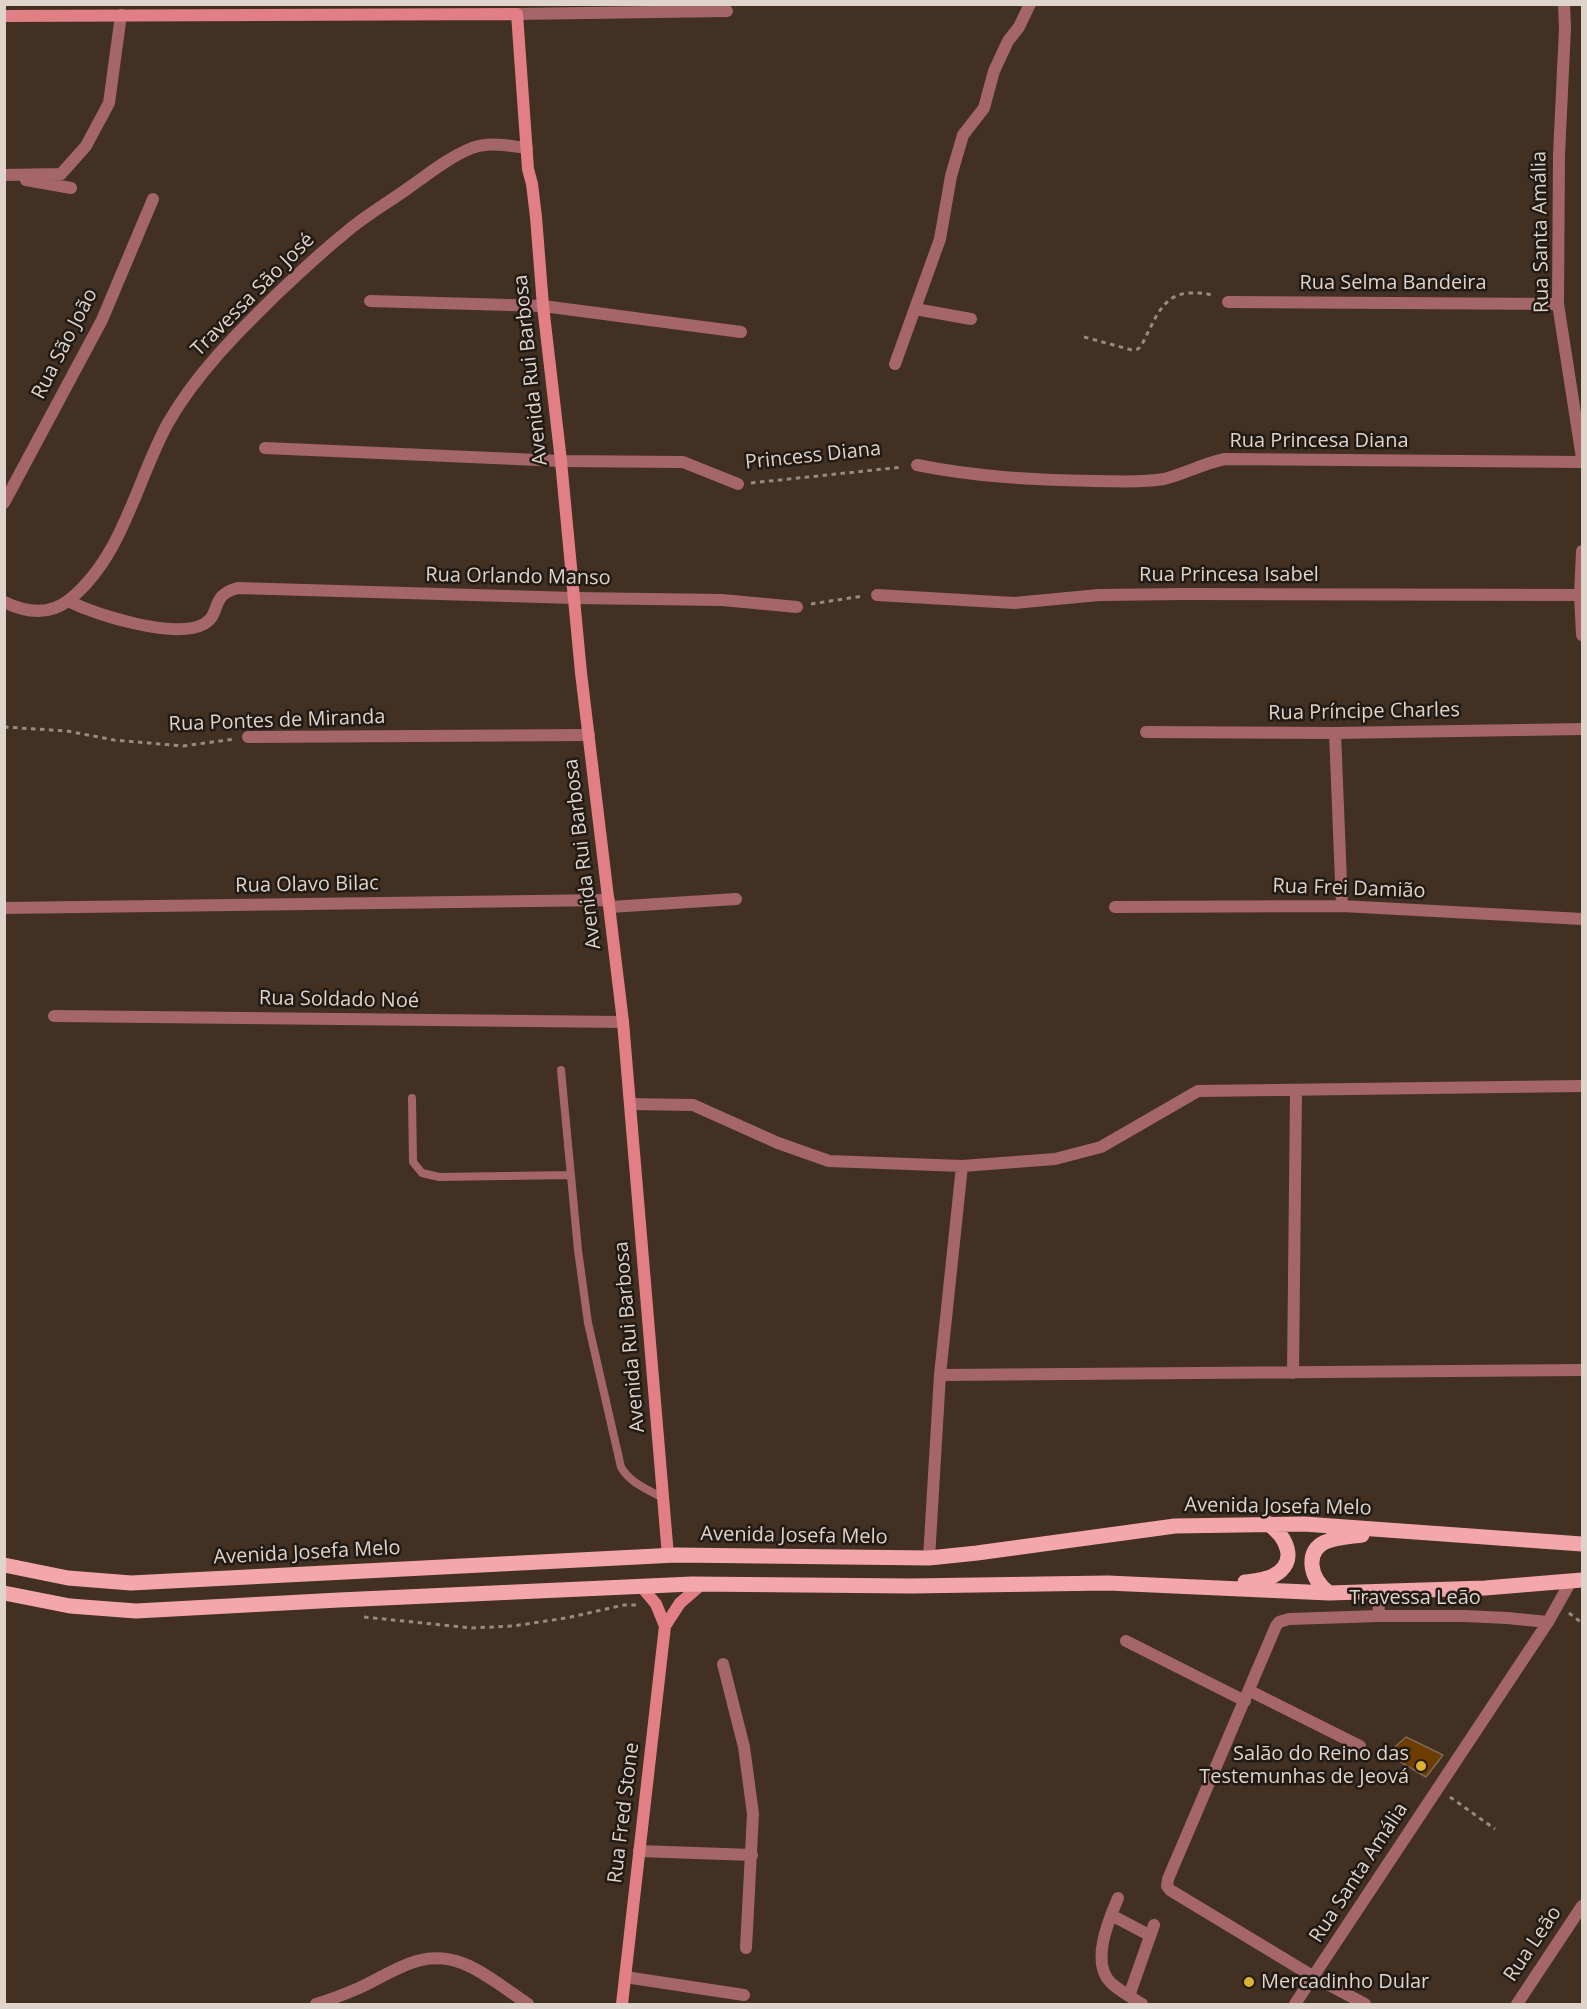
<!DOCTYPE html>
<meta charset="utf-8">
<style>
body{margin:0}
#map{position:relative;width:1587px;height:2009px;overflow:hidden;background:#423022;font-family:"Open Sans",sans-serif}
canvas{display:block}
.frame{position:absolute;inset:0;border:6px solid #dfd4cb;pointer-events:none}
</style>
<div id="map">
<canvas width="1587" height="2009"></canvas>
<div class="frame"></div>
</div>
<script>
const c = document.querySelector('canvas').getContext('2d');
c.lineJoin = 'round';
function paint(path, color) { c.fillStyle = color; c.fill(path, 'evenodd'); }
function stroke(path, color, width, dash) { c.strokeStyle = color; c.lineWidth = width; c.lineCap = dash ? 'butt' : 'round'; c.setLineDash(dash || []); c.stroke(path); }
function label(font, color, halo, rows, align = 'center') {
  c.font = font + ' "Open Sans",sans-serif'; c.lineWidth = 5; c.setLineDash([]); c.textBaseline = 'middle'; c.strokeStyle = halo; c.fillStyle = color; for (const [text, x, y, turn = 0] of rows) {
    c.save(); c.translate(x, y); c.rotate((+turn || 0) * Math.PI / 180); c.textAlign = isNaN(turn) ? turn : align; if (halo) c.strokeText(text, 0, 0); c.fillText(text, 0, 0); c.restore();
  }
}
const building = new Path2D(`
 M1406 1737 1443 1755 1426 1777 1387 1754Z`);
paint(building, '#6f3c00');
stroke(building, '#7c6858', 1.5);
stroke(new Path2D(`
 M1084 337 1132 350 1138 349 1141 346C1154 323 1161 293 1191 293 1201 293 1206 293 1215 296
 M751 483 903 467
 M811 604 863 596
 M4 727 67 731 114 740 183 746 235 739
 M1569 1613 1582 1623
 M364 1617 472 1628 513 1626 566 1618 624 1605H637
 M1450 1797 1495 1829`), '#988a7f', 3, [4.5, 4.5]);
stroke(new Path2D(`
 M561 1070 578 1250 588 1323 621 1467C630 1483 647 1489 663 1498
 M412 1098 413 1162 422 1173 439 1177 571 1175`), '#a46669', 8);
stroke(new Path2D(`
 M1564 4 1565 28 1559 155 1558 304 1582 458
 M517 14 727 11
 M4 175 61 174 86 146 109 103 121 15
 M26 180 71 188
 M370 301 543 306 741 332
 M1228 302 1558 304
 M915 309 971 319
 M895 364 940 239 951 176 963 135 984 108 994 71 1008 41 1019 27 1030 4
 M265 448 561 461 683 462 738 484
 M917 465C976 477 1035 480 1095 481 1118 481 1142 483 1164 479 1185 474 1204 463 1225 459L1582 462
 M4 503 102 320 153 199
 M1582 551 1580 595 1582 635
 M877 595 1014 603 1099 595 1183 594 1582 595
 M68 601C97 615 175 640 204 624 222 614 209 595 238 588L574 598 722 600 797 607
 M4 602C25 612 49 616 69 600 123 557 136 481 168 423 196 374 236 334 276 295 298 274 320 253 344 234 363 217 386 204 407 189 427 175 449 157 472 148 490 141 509 146 527 148
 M1146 732 1335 733 1582 729
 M1335 733 1342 906
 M248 737 589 735
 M610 907 736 899
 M1115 907 1342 906 1582 919
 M4 908 609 900
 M54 1016 623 1022
 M630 1104 693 1105 778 1143 829 1161 962 1166 1055 1159 1101 1147 1198 1091 1582 1086
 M1293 1373 1296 1090
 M940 1375 1582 1370
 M929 1558 940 1375 962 1166
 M1378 1592 1379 1616
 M1126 1641 1245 1701
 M723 1664 744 1747 753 1814 746 1948
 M1250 1691 1360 1746
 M639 1851 752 1855
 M1118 1898C1109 1919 1090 1963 1111 1983 1120 1991 1132 1998 1142 2004
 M1111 1915 1149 1935
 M625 1977 744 1995
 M1129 1996 1154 1925
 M316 2004C330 2000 345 1994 359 1988 394 1972 421 1948 462 1963 484 1971 508 1991 528 2004
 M1295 2004 1548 1622 1571 1581
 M1365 2004 1314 1977 1170 1890 1167 1886 1168 1879 1276 1626 1279 1622 1289 1619 1379 1616H1465L1507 1618 1548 1622
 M1517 2004 1582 1906`), '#a46669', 12);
stroke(new Path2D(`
 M4 16 517 14 528 169 532 184 536 217 543 306 561 461 581 673 623 1022 668 1556
 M640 1585 656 1604 665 1626
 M622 2004 665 1626 680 1603 702 1584`), '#e27f86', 12);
stroke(new Path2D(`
 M4 1565 68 1578 131 1583 676 1555 929 1558 977 1553 1175 1526 1304 1524 1582 1544
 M1245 1582C1254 1581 1264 1580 1273 1576 1300 1562 1286 1536 1267 1523
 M4 1593 70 1606 136 1611 339 1600 692 1584 911 1586 1108 1583 1329 1593 1485 1588 1582 1580
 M1329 1593C1320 1586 1313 1577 1312 1565 1310 1537 1342 1538 1362 1535`), '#f4a7aa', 15);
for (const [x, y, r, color] of [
 [1421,1766,6,"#dcb233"],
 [1249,1982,6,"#dcb233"]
]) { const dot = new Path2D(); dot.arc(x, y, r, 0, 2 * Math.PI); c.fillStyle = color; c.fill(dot); stroke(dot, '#221a14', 2); }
label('20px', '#dfd4cb', '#221a14', [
 ["Rua Santa Amália",1541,232,-91],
 ["Rua Selma Bandeira",1393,283],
 ["Travessa São José",253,295,-45],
 ["Rua São João",65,344,-63],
 ["Avenida Rui Barbosa",531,370,-96],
 ["Rua Princesa Diana",1319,441],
 ["Princess Diana",813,456,-6],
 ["Rua Princesa Isabel",1229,575],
 ["Rua Orlando Manso",518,577,1],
 ["Rua Príncipe Charles",1364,712,-1],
 ["Rua Pontes de Miranda",277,721,-2],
 ["Avenida Rui Barbosa",583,854,-97],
 ["Rua Olavo Bilac",307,885,-1],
 ["Rua Frei Damião",1349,889,2],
 ["Rua Soldado Noé",339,1000,1],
 ["Avenida Rui Barbosa",630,1337,-95],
 ["Avenida Josefa Melo",1278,1507,1],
 ["Avenida Josefa Melo",794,1536,1],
 ["Avenida Josefa Melo",307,1553,-3],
 ["Travessa Leão",1415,1598],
 ["Rua Fred Stone",624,1813,-83],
 ["Rua Santa Amália",1359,1873,-57],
 ["Rua Leão",1533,1944,-56]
]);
label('20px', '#dfd4cb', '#221a14', [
 ["Salão do Reino das",1409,1754],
 ["Testemunhas de Jeová",1409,1777],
 ["Mercadinho Dular",1261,1982,"left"]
], 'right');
</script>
